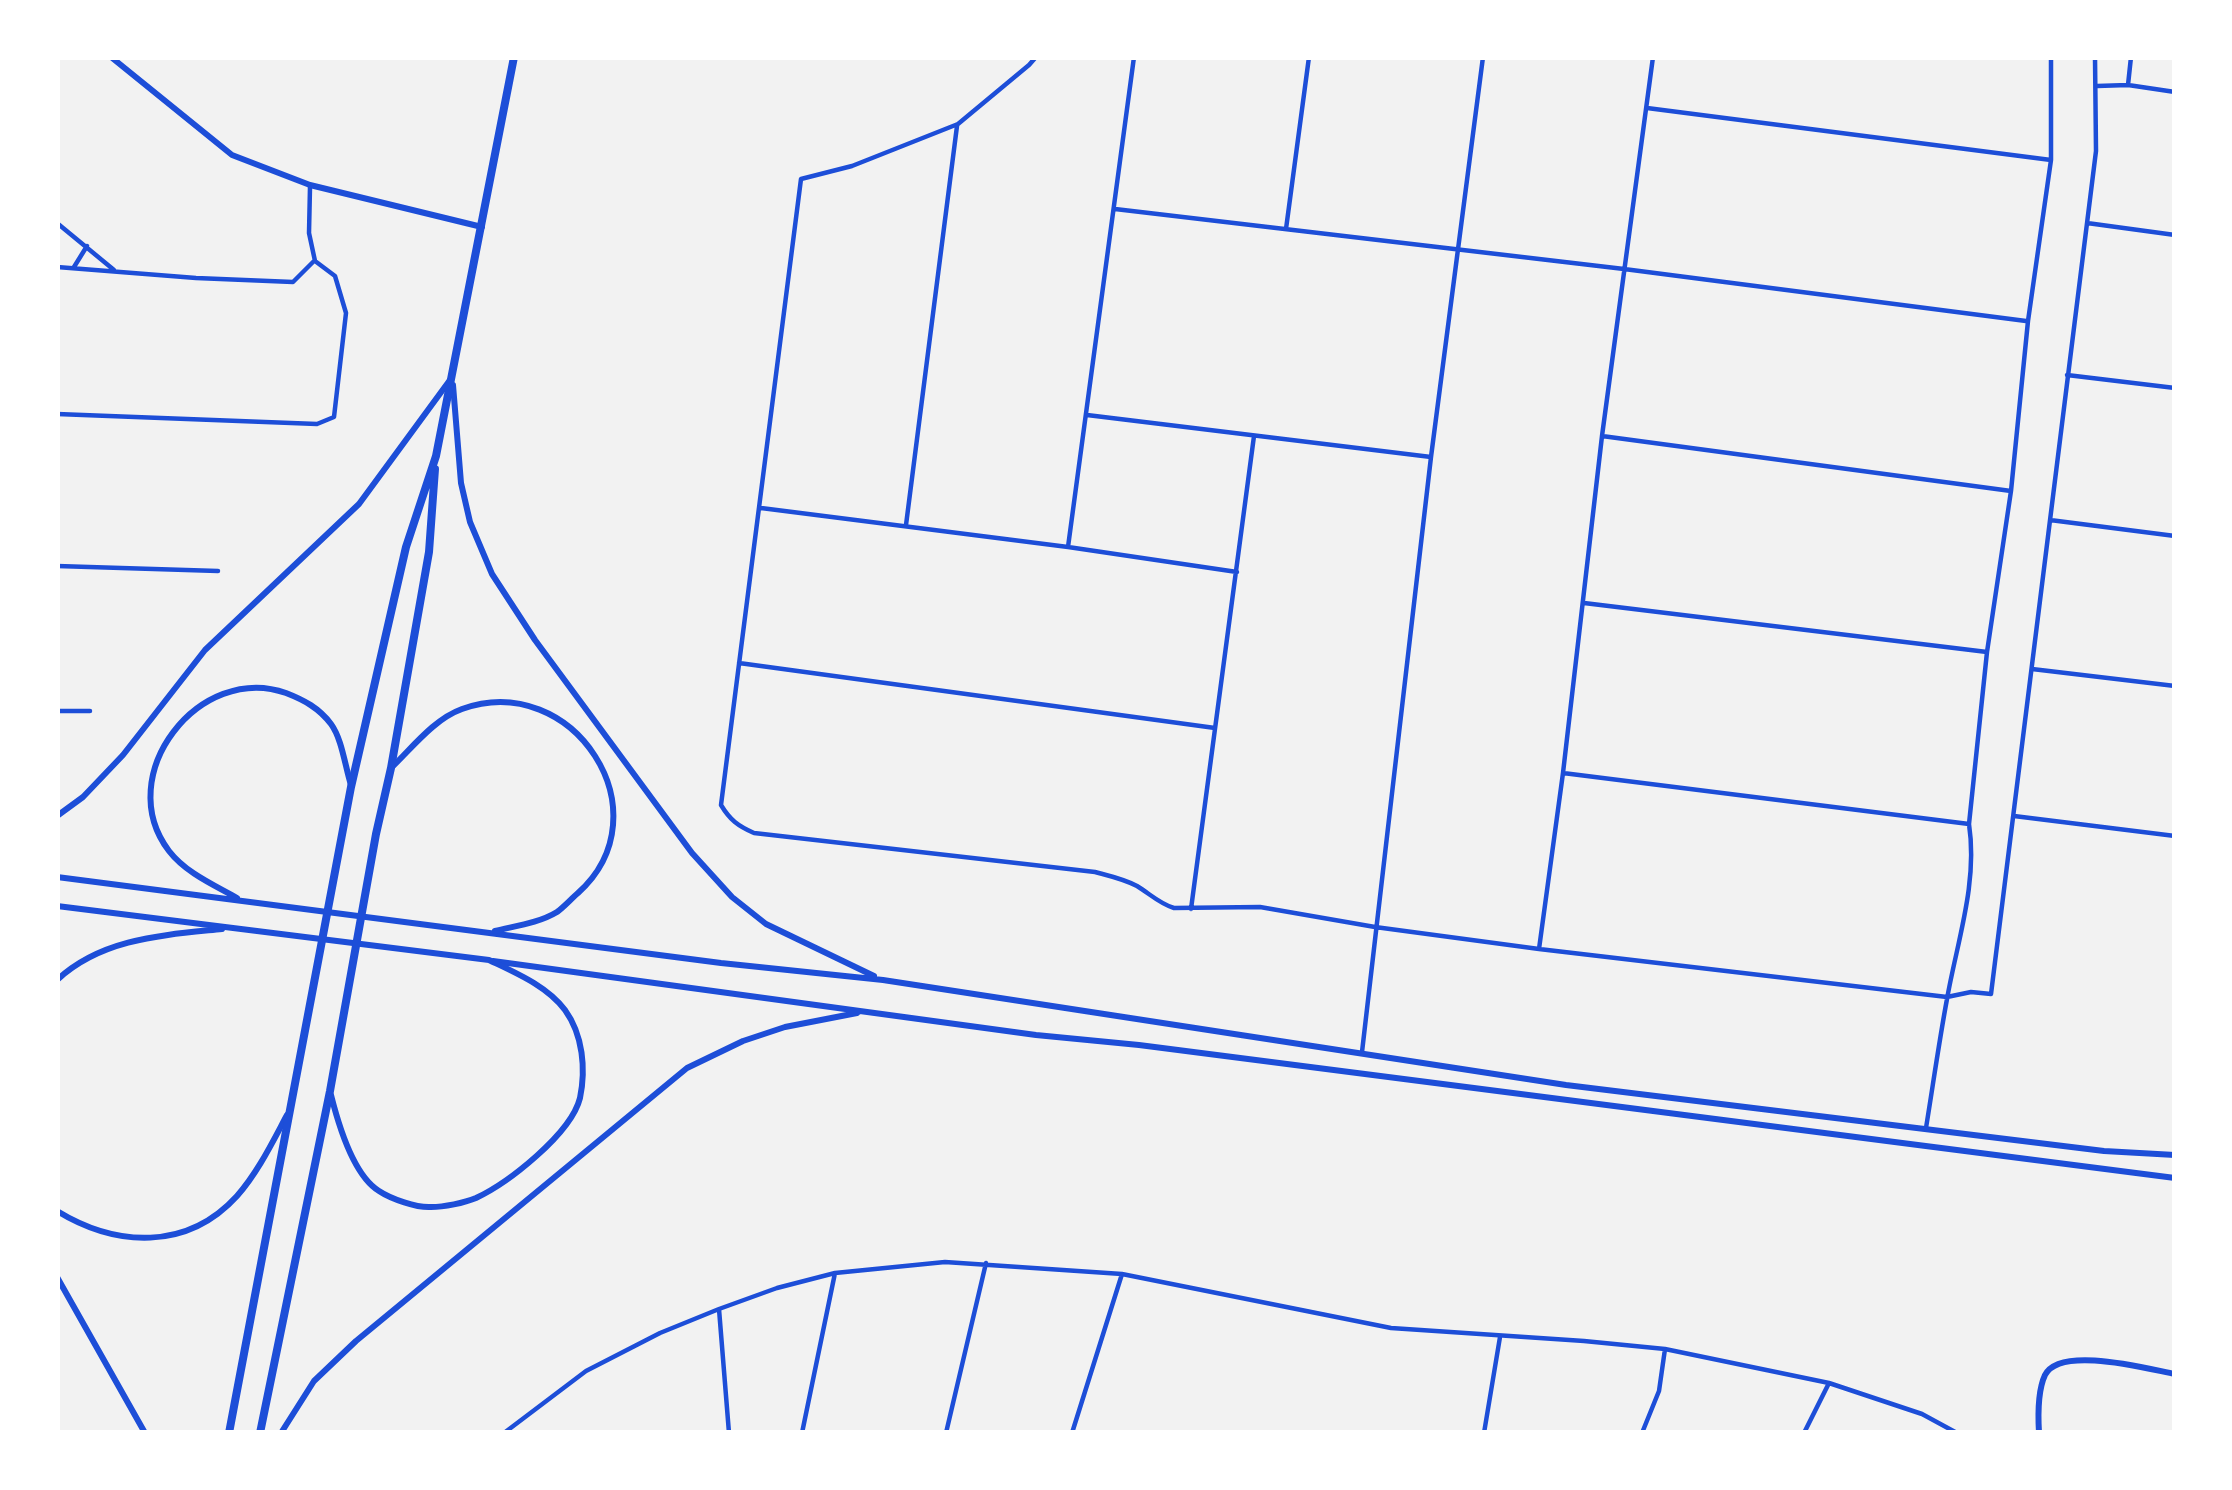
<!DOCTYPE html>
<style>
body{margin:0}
#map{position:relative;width:2232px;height:1490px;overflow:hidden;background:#f2f2f2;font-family:"Noto Sans",sans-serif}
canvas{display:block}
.frame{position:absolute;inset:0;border:60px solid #fff;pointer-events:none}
</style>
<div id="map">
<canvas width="2232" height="1490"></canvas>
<div class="frame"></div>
</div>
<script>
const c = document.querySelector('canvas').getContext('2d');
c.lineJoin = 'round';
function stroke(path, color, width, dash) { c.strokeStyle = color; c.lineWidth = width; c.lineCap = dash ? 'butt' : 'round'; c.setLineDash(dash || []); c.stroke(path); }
stroke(new Path2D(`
 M1036 57 1029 65 958 124 852 166 801 179 721 805C730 820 738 826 754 833L1095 872C1110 876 1124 879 1137 886 1150 894 1160 904 1174 908L1260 907 1375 927 1539 949 1947 997 1971 992 1991 994 2096 151 2095 57
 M2128 85 2131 57
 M2097 86 2128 85 2175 92
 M1647 108 2051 160
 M1115 209 1624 269 2026 321
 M57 223 114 270
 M2087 223 2175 235
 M1286 229 1309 57
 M57 267 196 278 293 282 313 262
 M74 267 87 246
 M2067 375 2175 388
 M57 414 317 424 334 417 346 313 335 276 315 261 309 233 310 187
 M1087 415 1431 457
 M1602 436 2011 491
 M761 508 1068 547 1237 572
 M2050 520 2175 536
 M906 525 957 126
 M1068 547 1134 57
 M57 566 218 571
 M1584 603 1987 652
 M739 663 1215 728
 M2032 669 2175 686
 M57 711H90
 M1563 773 1969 824
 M2014 816 2175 836
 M1191 909 1254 436
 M1539 949 1563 773 1602 436 1653 57
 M1362 1052 1431 457 1483 57
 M1926 1128C1933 1085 1939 1042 1947 999 1957 942 1978 883 1969 824L1987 652 2011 491 2028 321 2051 160V57
 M719 1309 729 1433
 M504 1433 586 1371 660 1333 719 1309 777 1288 835 1273 945 1262 1122 1274 1391 1328 1584 1341 1665 1349 1829 1383 1922 1414 1957 1433
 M802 1433 835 1273
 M946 1433 986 1263
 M1072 1433 1122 1274
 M1484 1433 1500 1337
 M1642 1433 1659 1391 1665 1349
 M1804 1433 1829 1383`), '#1d4ed8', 4.5);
stroke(new Path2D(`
 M111 57 232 155 310 185 482 227
 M2039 1433C2038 1416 2038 1390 2045 1375 2060 1345 2148 1369 2175 1374`), '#1d4ed8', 6);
stroke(new Path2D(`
 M453 385 461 483 470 522 492 574 535 640 692 853 732 897 766 924 874 976
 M57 877 721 963 883 980 1566 1085 2104 1151 2175 1155
 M237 898C214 885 186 873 169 851 111 775 200 662 286 693 304 700 319 708 331 724 342 739 345 766 351 785
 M493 961 1036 1035 1139 1045 2175 1178
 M57 980C102 938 164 935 222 929
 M57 1211C116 1247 187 1251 237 1196 258 1172 272 1143 287 1115
 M281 1433 314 1381 356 1341 687 1068 743 1041 785 1027 857 1013`), '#1d4ed8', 6);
stroke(new Path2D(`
 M391 768C412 748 434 719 462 709 573 669 667 813 578 893 571 899 564 907 557 912 539 923 515 926 495 931
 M57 816 83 797 123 755 205 650 359 504 450 380
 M57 906 489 960C516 973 547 986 565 1010 583 1035 586 1069 580 1098 571 1134 508 1183 476 1198 464 1203 444 1207 431 1207 417 1208 391 1199 379 1191 353 1175 338 1123 331 1095
 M57 1277 145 1433`), '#1d4ed8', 6);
stroke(new Path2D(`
 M229 1433 351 787 406 547 436 456 514 57
 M260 1433 330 1091 376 834 391 768 429 552 435 469`), '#1d4ed8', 8);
</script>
